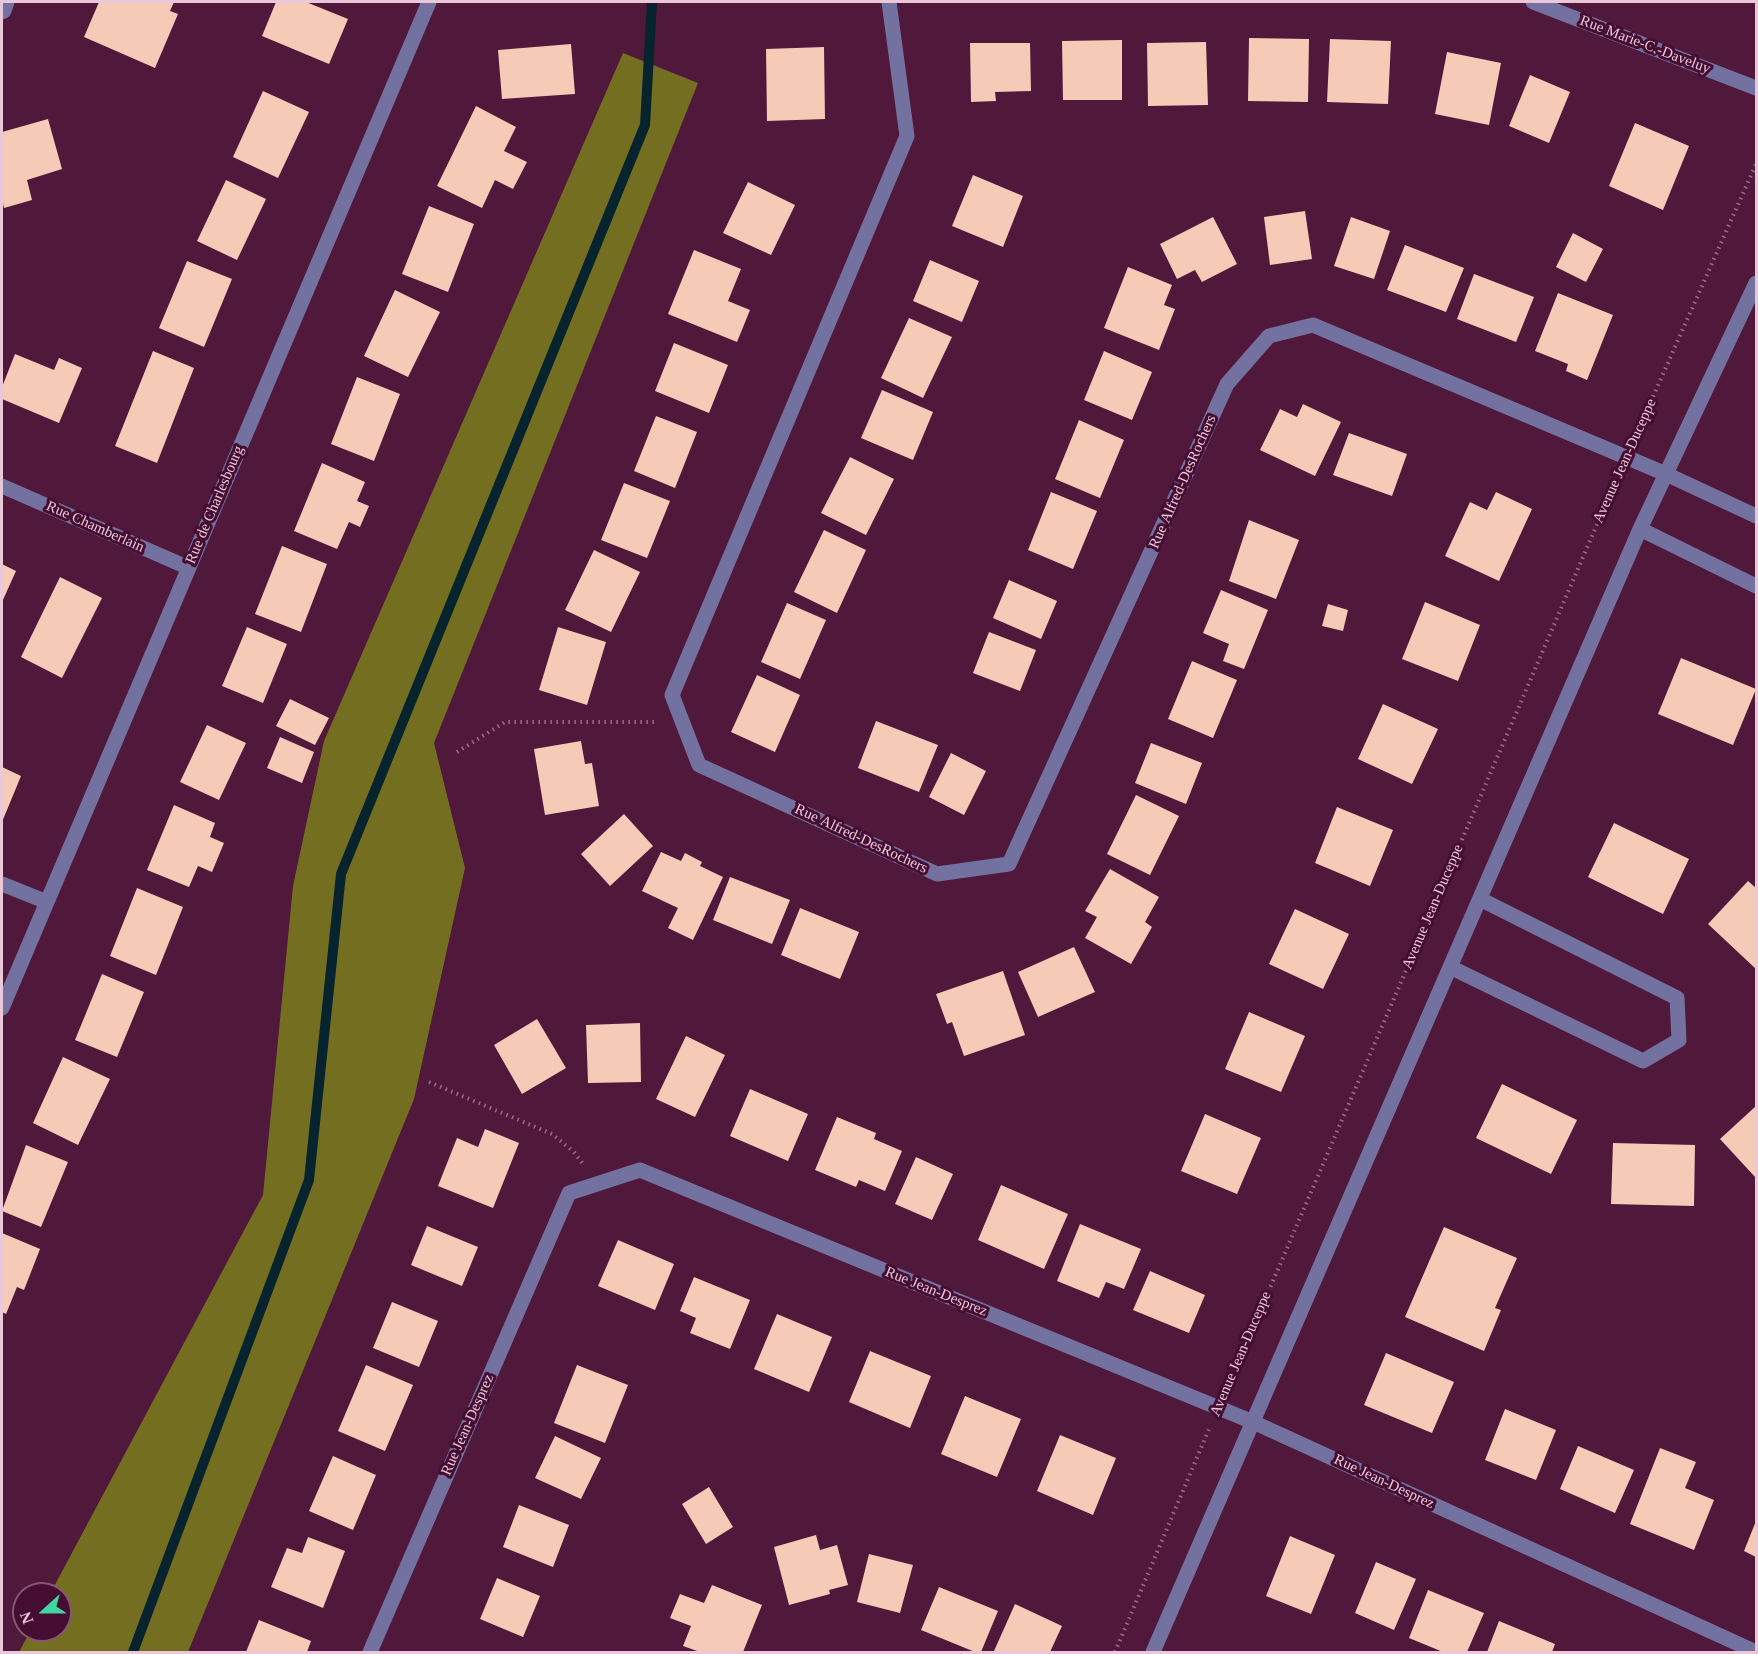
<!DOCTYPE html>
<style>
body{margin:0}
#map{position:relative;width:1758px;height:1654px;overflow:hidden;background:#50183b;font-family:"Times New Roman",serif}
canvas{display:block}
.frame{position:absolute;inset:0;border:3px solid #eac7d9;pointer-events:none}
.north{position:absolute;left:12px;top:1582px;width:60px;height:60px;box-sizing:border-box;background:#440d31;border:2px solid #865774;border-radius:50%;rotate:249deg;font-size:16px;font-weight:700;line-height:24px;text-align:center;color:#eac7d9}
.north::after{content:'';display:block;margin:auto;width:21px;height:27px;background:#41d4a1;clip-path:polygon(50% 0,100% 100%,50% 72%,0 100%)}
</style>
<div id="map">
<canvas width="1758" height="1654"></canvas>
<div class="frame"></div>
<div class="north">N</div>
</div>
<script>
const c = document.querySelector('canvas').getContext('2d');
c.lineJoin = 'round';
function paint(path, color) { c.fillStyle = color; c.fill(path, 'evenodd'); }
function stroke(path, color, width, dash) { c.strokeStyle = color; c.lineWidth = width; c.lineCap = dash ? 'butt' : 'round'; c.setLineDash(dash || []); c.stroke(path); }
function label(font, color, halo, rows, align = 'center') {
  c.font = font + ' "Times New Roman",serif'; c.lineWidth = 6; c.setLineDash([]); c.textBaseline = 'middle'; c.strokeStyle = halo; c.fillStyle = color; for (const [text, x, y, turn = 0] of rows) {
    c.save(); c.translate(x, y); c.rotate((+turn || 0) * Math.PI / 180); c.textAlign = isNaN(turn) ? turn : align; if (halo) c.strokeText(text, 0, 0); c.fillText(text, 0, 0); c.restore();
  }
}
paint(new Path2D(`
 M623 53 698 83 434 743 465 868 414 1099 188 1652H19L31 1630H60V1594H50L263 1195 293 886 324 741Z`), '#746f20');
stroke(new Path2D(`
 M133 1652 309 1180 341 874 645 125 652 2`), '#06232e', 10);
paint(new Path2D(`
 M99 2H174L170 11 178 14 155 68 84 37Z
 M276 2H306L348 19 329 64 262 36Z
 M1249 38 1309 39 1308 102 1248 101Z
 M1330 39 1391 41 1388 104 1327 102Z
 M1122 40V100H1063L1062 41Z
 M1206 42 1208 105 1148 106 1147 43Z
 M970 43H1030L1031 91 995 92 996 101 971 102Z
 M571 44 575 94 502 99 498 50Z
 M824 47 825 119 767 121 766 49Z
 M1447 52 1501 63 1489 125 1435 114Z
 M1530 75 1570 92 1549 143 1509 126Z
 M263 91 309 112 278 178 233 157Z
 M476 106 516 127 504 151 527 162 513 189 495 180 482 208 437 186Z
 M48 119 62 169 27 180 32 200 4 208 2 200V132Z
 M1635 123 1689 146 1663 210 1609 186Z
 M973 175 1023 196 1003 247 952 226Z
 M226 180 266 199 237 260 197 241Z
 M748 182 795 205 771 255 723 233Z
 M429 206 474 224 448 292 402 274Z
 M1305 211 1312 259 1270 265 1264 217Z
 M1213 217 1237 264 1202 282 1195 270 1177 279 1160 244Z
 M1351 217 1390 231 1374 279 1334 266Z
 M1573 233 1603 249 1586 282 1556 267Z
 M1405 245 1464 268 1446 312 1387 290Z
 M694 250 741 269 728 301 750 310 737 342 668 314Z
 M930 260 979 281 962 322 913 301Z
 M187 261 232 279 204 347 159 328Z
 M1128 267 1172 285 1164 305 1175 309 1159 350 1104 328Z
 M1474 274 1534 297 1516 342 1457 319Z
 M395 290 440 312 408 377 364 356Z
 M1558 293 1613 315 1587 380 1566 371 1568 364 1535 351Z
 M909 318 952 337 923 398 881 378Z
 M674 343 728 365 709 413 655 391Z
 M153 351 194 368 157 463 115 446Z
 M1104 351 1152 372 1132 420 1084 400Z
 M15 354 54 370 59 358 82 368 59 423 2 399V387Z
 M357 377 400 394 374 461 331 444Z
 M882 390 933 412 913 460 861 438Z
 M1303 404 1341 422 1315 476 1260 450 1280 409 1297 417Z
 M656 416 697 432 675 488 634 471Z
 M1079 420 1124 440 1100 498 1055 479Z
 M1349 433 1407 454 1392 496 1333 475Z
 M850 457 894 479 866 535 821 513Z
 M322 463 365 482 357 501 369 506 360 527 349 522 337 549 294 531Z
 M624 483 670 501 647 558 601 540Z
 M1051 492 1097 511 1073 569 1028 550Z
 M1496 492 1532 509 1499 581 1445 556 1470 502 1487 510Z
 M1249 520 1299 540 1276 599 1229 581Z
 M824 530 866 550 837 613 794 592Z
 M282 546 327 564 301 632 255 614Z
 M594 550 640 572 611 632 565 610Z
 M2 564 16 571 2 602Z
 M60 577 102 598 62 678 21 657Z
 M1009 580 1057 601 1041 639 993 618Z
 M1221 590 1268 610 1244 669 1223 661 1229 644 1203 633Z
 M1425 602 1480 625 1458 681 1402 659Z
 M787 603 826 620 800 679 761 662Z
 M1328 604 1348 610 1343 631 1322 626Z
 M247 627 287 644 263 703 222 686Z
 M558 627 606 642 587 705 539 690Z
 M989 632 1036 650 1020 691 973 673Z
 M1681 658 1756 689 1733 745 1658 714Z
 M1192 661 1237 680 1213 738 1168 719Z
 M757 675 800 695 775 752 731 732Z
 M290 699 329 718 315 745 276 726Z
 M1383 704 1438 729 1412 784 1358 759Z
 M876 721 938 745 919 792 858 768Z
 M207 725 246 743 219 800 180 782Z
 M280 737 314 752 302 783 267 768Z
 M581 741 585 764 592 763 599 806 545 815 534 749Z
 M1151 743 1202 763 1186 804 1135 783Z
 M951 753 986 771 964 815 929 797Z
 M2 767 21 776 2 822Z
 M1136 795 1179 816 1150 875 1107 854Z
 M174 805 215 823 210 837 224 843 212 872 198 866 189 887 147 870Z
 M1337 807 1393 830 1370 886 1315 863Z
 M624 814 653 846 610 886 581 854Z
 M1614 823 1689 859 1663 914 1588 877Z
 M661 852 681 861 685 853 702 862 700 866 723 877 693 940 668 928 678 908 642 891Z
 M1110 869 1159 897 1145 922 1152 927 1131 964 1085 938 1097 917 1085 911Z
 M730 877 790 900 772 944 713 920Z
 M1748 881 1756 888V969L1708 924Z
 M137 888 183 907 156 975 110 956Z
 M800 908 859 932 840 979 781 955Z
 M1295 909 1349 934 1323 989 1269 964Z
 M1074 947 1095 992 1038 1017 1018 972Z
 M1003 971 1025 1035 964 1056 952 1022 947 1024 936 994Z
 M102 974 144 992 117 1057 75 1040Z
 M1249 1012 1305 1036 1281 1092 1225 1069Z
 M537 1019 566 1068 522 1094 494 1045Z
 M640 1023 641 1082 588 1083 586 1025Z
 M686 1036 725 1055 695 1117 656 1099Z
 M63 1057 110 1079 78 1145 33 1123Z
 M1502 1084 1577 1120 1551 1174 1476 1138Z
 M750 1089 808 1114 788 1161 730 1136Z
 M1756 1106V1178L1720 1139Z
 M1205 1114 1261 1138 1237 1194 1181 1171Z
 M837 1117 876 1133 874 1139 902 1151 885 1191 859 1180 856 1187 815 1170Z
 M485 1129 519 1143 493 1208 438 1186 457 1138 478 1147Z
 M1613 1143 1695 1145 1694 1206 1611 1204Z
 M26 1145 68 1162 41 1227 2 1211Z
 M916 1157 953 1174 932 1220 895 1204Z
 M1001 1185 1068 1214 1044 1269 978 1240Z
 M1080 1224 1141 1249 1124 1289 1106 1282 1099 1298 1057 1281Z
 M427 1226 478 1247 462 1286 411 1265Z
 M1444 1227 1517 1258 1495 1308 1501 1310 1484 1351 1405 1317Z
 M2 1233 40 1249 24 1290 17 1287 6 1314 2 1312Z
 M618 1240 674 1264 655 1310 598 1286Z
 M1150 1271 1205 1295 1189 1333 1133 1310Z
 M694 1277 750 1300 730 1349 690 1333 696 1318 680 1311Z
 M392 1302 438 1321 419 1367 373 1348Z
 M777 1314 832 1337 809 1392 754 1369Z
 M870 1351 931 1376 910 1428 849 1402Z
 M1386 1353 1454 1382 1432 1433 1364 1405Z
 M366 1365 413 1385 385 1451 338 1431Z
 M577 1365 628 1385 605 1443 554 1423Z
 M965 1396 1021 1419 997 1477 941 1454Z
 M1505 1409 1556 1430 1536 1480 1485 1460Z
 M1060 1435 1116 1458 1093 1515 1037 1491Z
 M555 1436 601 1458 581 1499 535 1478Z
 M1578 1446 1634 1470 1615 1513 1560 1489Z
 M1660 1448 1696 1462 1685 1488 1714 1500 1694 1550 1630 1524Z
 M333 1456 376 1475 353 1530 309 1511Z
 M709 1487 733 1527 706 1544 682 1504Z
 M519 1505 569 1525 553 1567 503 1547Z
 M1756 1521V1557L1744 1551Z
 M816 1535 820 1550 837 1545 848 1585 829 1590 830 1594 789 1605 774 1547Z
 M1290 1536 1335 1555 1311 1614 1266 1596Z
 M308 1537 345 1551 323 1608 271 1587 287 1548 302 1553Z
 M869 1554 913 1565 900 1613 857 1602Z
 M1376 1562 1416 1579 1394 1630 1355 1613Z
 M497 1578 540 1596 523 1637 480 1619Z
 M712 1585 762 1605 743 1652H700L683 1646 691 1626 670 1618 680 1594 704 1603Z
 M939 1587 998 1611 981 1652H975L921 1630Z
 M1428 1590 1484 1613 1467 1652H1443L1409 1638Z
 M1015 1604 1062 1626 1050 1652 994 1651Z
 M259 1620 311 1641 307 1652H246Z
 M1499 1621 1555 1644 1552 1652H1487Z`), '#f5cab6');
stroke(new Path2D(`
 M1636 435 1756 164
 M457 752 505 722H657
 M429 1082 552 1134 574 1152 583 1164
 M1228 1386 1616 480
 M1115 1652 1209 1429`), '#9b6e88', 4, [1.5, 4.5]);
stroke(new Path2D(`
 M889 2 907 136 672 695 699 765 937 874 1009 864 1227 384 1269 336 1313 325 1666 474 1756 516
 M1533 2 1756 88
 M2 12 4 11 7 2
 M2 486 189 568
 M1640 529 1756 586
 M2 884 47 902
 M1450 967 1643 1061 1679 1040 1677 998 1480 899
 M2 1008 429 2
 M370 1652 569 1193 640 1170 1253 1422 1756 1652
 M1153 1652 1640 529 1756 283`), '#7371a0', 15);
label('15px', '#eac7d9', '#440d31', [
 ["Rue Marie-C.-Daveluy",1645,45,21],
 ["Avenue Jean-Duceppe",1625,461,-66],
 ["Rue Alfred-DesRochers",1183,482,-66],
 ["Rue de Charlesbourg",215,505,-67],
 ["Rue Chamberlain",95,527,24],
 ["Rue Alfred-DesRochers",861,839,25],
 ["Avenue Jean-Duceppe",1433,907,-67],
 ["Rue Jean-Desprez",936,1292,22],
 ["Avenue Jean-Duceppe",1241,1354,-67],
 ["Rue Jean-Desprez",468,1425,-66],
 ["Rue Jean-Desprez",1384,1482,25]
]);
</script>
